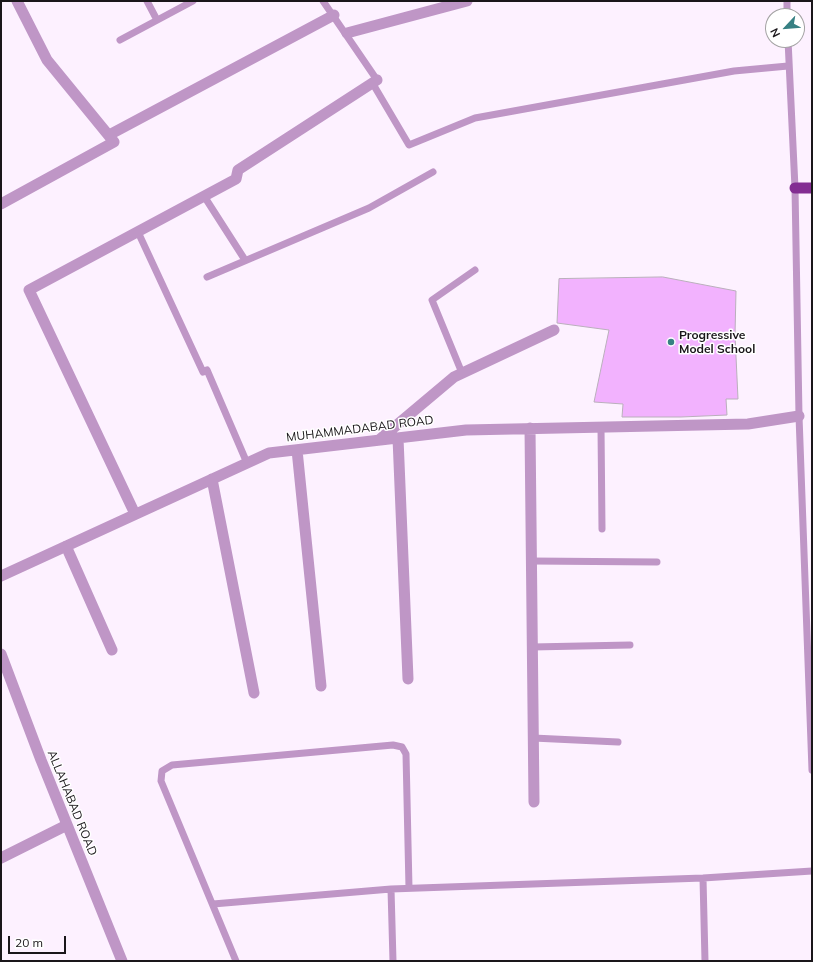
<!DOCTYPE html>
<style>
body{margin:0}
#map{position:relative;width:813px;height:962px;overflow:hidden;background:#fdf1ff;font-family:Mulish,sans-serif}
canvas{display:block}
.frame{position:absolute;inset:0;border:2px solid #1a161a;pointer-events:none}
.north{position:absolute;left:765px;top:8px;width:40px;height:40px;box-sizing:border-box;background:#fff;border:1px solid #a3a2a3;border-radius:50%;rotate:244deg;font-size:11px;font-weight:700;line-height:16px;text-align:center;color:#1a161a}
.north::after{content:'';display:block;margin:auto;width:14px;height:18px;background:#378083;clip-path:polygon(50% 0,100% 100%,50% 72%,0 100%)}
.scale{position:absolute;left:8px;top:936px;width:58px;height:18px;box-sizing:border-box;border:2px solid #1a161a;border-top:0;padding-left:5px;font-size:12px;line-height:14px;white-space:nowrap;color:#1a161a;-webkit-text-stroke:3px #fff;paint-order:stroke}
</style>
<div id="map">
<canvas width="813" height="962"></canvas>
<div class="frame"></div>
<div class="north">N</div>
<div class="scale">20 m</div>
</div>
<script>
const c = document.querySelector('canvas').getContext('2d');
c.lineJoin = 'round';
function paint(path, color) { c.fillStyle = color; c.fill(path, 'evenodd'); }
function stroke(path, color, width, dash) { c.strokeStyle = color; c.lineWidth = width; c.lineCap = dash ? 'butt' : 'round'; c.setLineDash(dash || []); c.stroke(path); }
function label(font, color, halo, rows, align = 'center') {
  c.font = font + ' Mulish,sans-serif'; c.lineWidth = 3; c.setLineDash([]); c.textBaseline = 'middle'; c.strokeStyle = halo; c.fillStyle = color; for (const [text, x, y, turn = 0] of rows) {
    c.save(); c.translate(x, y); c.rotate((+turn || 0) * Math.PI / 180); c.textAlign = isNaN(turn) ? turn : align; if (halo) c.strokeText(text, 0, 0); c.fillText(text, 0, 0); c.restore();
  }
}
const building = new Path2D(`
 M663 277 736 291 735 335 738 399H726L727 415 681 417H622L623 404 594 402 609 330 557 323 559 279Z`);
paint(building, '#f2b2fe');
stroke(building, '#baafbc', 1);
stroke(new Path2D(`
 M147 1 157 20
 M323 1 377 80
 M787 1V16
 M120 40 193 1
 M788 40 795 188 799 416 812 770
 M373 84 409 145 475 118 734 71 788 66
 M204 196 245 260
 M138 232 203 372 207 370 247 463
 M207 277 369 208 433 172
 M462 373 432 300 475 270
 M601 427 602 529
 M531 561 657 562
 M532 647 630 645
 M533 738 618 742
 M703 878 705 961
 M391 889 393 961
 M213 904 391 889 703 878 812 871
 M236 961 161 781 162 771 172 765 393 745 402 747 406 754 409 888`), '#bf96c6', 7);
stroke(new Path2D(`
 M347 33 467 1
 M109 135 334 15
 M1 204 114 142 47 60 17 1
 M530 428 534 802
 M398 438 408 679
 M379 440 454 377 554 330
 M297 450 321 686
 M212 479 254 693
 M135 514 29 290 236 179 238 170 377 80
 M66 546 112 650
 M1 576 269 453 466 430 748 424 799 416
 M1 654 41 760 122 961
 M1 858 67 825`), '#bf96c6', 11);
stroke(new Path2D(`
 M795 188H812`), '#832d92', 11);
for (const [x, y, r, color] of [
 [671,342,4,"#378083"]
]) { const dot = new Path2D(); dot.arc(x, y, r, 0, 2 * Math.PI); c.fillStyle = color; c.fill(dot); stroke(dot, '#fff', 1.5); }
label('bold 12px', '#1a161a', '#fff', [
 ["Progressive",679,335],
 ["Model School",679,349]
], 'left');
label('12px', '#1a161a', '#fff', [
 ["MUHAMMADABAD ROAD",360,429,-7],
 ["ALLAHABAD ROAD",72,803,68]
]);
</script>
